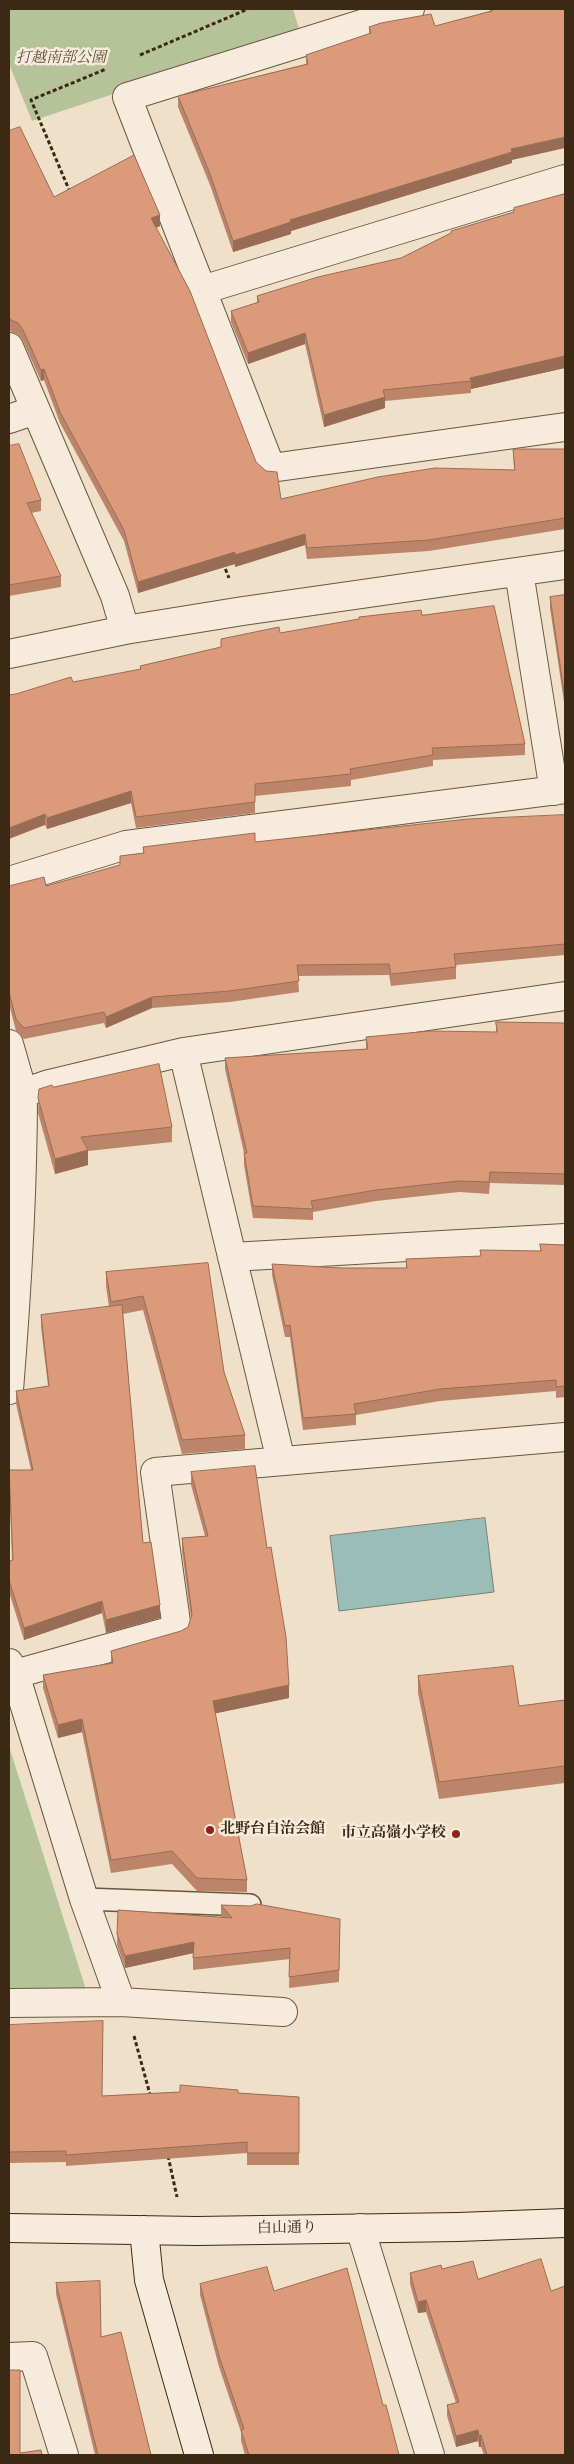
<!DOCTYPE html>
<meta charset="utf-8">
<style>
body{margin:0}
#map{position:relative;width:574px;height:2464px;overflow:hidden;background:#f1e0c9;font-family:"IM FELL English",serif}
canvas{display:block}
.frame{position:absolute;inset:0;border:10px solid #3c2913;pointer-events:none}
</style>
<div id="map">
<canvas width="574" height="2464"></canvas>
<div class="frame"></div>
</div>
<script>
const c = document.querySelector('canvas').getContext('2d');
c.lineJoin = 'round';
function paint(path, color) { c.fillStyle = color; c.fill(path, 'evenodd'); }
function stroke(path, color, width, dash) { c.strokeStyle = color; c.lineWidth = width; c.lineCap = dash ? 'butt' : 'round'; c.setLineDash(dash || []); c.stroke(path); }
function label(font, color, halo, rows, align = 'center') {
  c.font = font + ' "IM FELL English","Noto Serif JP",serif'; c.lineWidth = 5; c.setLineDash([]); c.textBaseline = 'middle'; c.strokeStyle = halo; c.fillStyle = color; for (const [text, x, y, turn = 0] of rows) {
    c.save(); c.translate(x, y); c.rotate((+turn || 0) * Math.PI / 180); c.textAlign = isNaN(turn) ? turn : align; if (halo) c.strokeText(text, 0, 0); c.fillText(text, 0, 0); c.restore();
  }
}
paint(new Path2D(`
 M9 9H293L300 32 32 121 9 64Z
 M9 1746 88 1996 9 1993Z`), '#b6c39a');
const water = new Path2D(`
 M485 1518 494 1592 339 1611 330 1536Z`);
paint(water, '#9bbdb7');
stroke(water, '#758275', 1);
const lane = new Path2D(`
 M84 1899 250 1905`);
const street = new Path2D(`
 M410 9 127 97 271 468 565 427
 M202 290 565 179
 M9 347 115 596 125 630
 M9 419 35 410
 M519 572 554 791
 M9 654 125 630 243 611 565 565
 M9 881 126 845 565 789
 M9 1044 23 1093
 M183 1052 281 1461
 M232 1257 565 1238
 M9 1390C17 1291 23 1193 23 1093L49 1084 183 1052 565 996
 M9 1663 15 1674 84 1899 121 2002
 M15 1674 177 1629 155 1472 565 1437
 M9 2003 121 2002 283 2012
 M360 2228 430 2455
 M9 2357 33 2356 64 2455`);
const secondary = new Path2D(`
 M9 2228 197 2231 458 2227 565 2223
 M144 2230 149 2280 199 2455`);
stroke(lane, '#695740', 24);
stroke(street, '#695740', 30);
stroke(secondary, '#3c2913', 30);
stroke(new Path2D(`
 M140 55 248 9
 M70 192 31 100 106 69
 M223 563 229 578
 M134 2036 151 2098
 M168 2156 177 2197`), '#3c2913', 3, [4, 2.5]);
stroke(lane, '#f6ebdc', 21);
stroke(street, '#f6ebdc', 28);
stroke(secondary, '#f6ebdc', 28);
paint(new Path2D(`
 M490 9H565L512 160V163L291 231V234L233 252 210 185 178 107V96L306 64V55L369 34V27L435 26 490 11Z
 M9 131 54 197 160 226 156 228 256 462 281 499 514 470 513 449H565V529L429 551 307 559 305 545 235 567V564L138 593 124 541 60 423 44 380 41 381 23 341 18 334 11 332 9 328Z
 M565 194V368L471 389V393L385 401V408L324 427 305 344 248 364 231 322V311L257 303V296L401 258 451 233V231L514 212V208Z
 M9 446 41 500V511L31 513 61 576V587L9 596Z
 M565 595V709L550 608V597Z
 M422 615 525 744V755L433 760V766L351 780V786L255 796V813L136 828 131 803 47 829 45 825 16 694 73 682 140 670V666L221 648V639L280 633 359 619V617Z
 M565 815V955L456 965V979L391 986 389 975 298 976 299 992 230 1002 152 1008 106 1028 104 1023 24 1039 16 1031 9 1004V886H46L120 865V856L143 853V847L255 842Z
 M496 1022 565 1023V1185L490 1183 489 1194 459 1192 376 1201 313 1212V1220L253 1218 244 1165V1153L225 1069V1058L366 1049V1037L496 1032Z
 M53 1087 172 1127V1142L88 1151V1165L55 1174 38 1113 39 1089Z
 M540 1244 565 1245V1397L556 1398V1391L440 1401 356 1415V1425L303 1430 290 1337H285L272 1275V1264L342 1268H406V1259L480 1256 540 1251Z
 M208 1263 224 1372 245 1435V1449L182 1454 143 1310 123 1314 143 1543 160 1618 106 1633 102 1613 24 1640 9 1592V1561H12L9 1470H31L16 1404V1391L48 1386 41 1327V1315L109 1307 106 1286V1272Z
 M191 1472 289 1698 215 1713 247 1880V1892L197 1891 172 1864 111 1873 82 1732 58 1738 43 1688V1675L111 1663V1651L181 1631 188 1627 191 1618 182 1551V1538L205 1536 191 1485Z
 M418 1676 519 1706 565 1700V1783L439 1799 418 1693Z
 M221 1905 340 1919 339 1982 289 1988 290 1959 193 1970V1953L125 1968 117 1945 118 1910 221 1917Z
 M9 2025 102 2096 180 2092V2085L238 2093 299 2097V2165H247V2153L66 2166V2162L9 2163Z
 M442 2269 478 2279 565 2455H484L481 2447H479L478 2441 456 2447 447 2416V2405L456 2403 426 2312 418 2313 410 2284V2273Z
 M56 2283 101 2337 151 2455H95L56 2294Z
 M200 2284 274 2291 383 2405 399 2455H245L241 2441V2432L219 2367 200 2295Z`), '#bc856a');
paint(new Path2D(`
 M565 137V148L512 160V163L291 231V234L233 252V241L290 220 511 149Z
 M160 215V226L151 230V218Z
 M305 333V344L248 364V353Z
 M565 356V368L471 389V381L470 378Z
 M44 369V380L41 381V370Z
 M385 397V408L324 427V415Z
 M305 534V545L235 567V555Z
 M235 552V564L138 593V582Z
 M131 791V803L47 829V818Z
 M45 814V825L9 839V828Z
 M152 997V1008L106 1028V1017Z
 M88 1150V1165L55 1174V1159Z
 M102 1601V1613L24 1640V1628Z
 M160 1605V1618L106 1633V1620Z
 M289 1685V1698L213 1714V1701Z
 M82 1719V1732L58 1738V1725Z
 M194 1942V1953L125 1968V1956Z
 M426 2300V2312L418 2313V2302Z
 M478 2430V2441L456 2447V2436Z
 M481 2435V2447H479V2436Z`), '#996c56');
const building = new Path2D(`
 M492 9H565V137L511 149 512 152 290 220 291 222 233 241 210 174 178 96 308 64 306 55 371 33 369 27 381 23 431 14 435 26 492 11Z
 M20 127 54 197 134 155 160 215 151 218 190 291 256 462 266 471 277 472 281 499 378 477 435 468 515 470 513 449H565V518L429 540 307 548 305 534 235 555V552L138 582 124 530 60 412 44 369 41 370 23 330 18 323 11 320 9 317V131Z
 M565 194V356L470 378 471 381 383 390 385 397 324 415 305 333 248 353 231 311 259 302 257 296 318 277 401 258 451 233V231L514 212V208Z
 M19 444 41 500 27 503 61 576 9 585V446Z
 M565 595V698L550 597Z
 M494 606 525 744 432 748 433 755 350 769 351 774 255 784V802L136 817 131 791 47 818 45 814 9 828V695L16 694 71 677 73 682 141 669 140 666 221 647V639L279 627 280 633 359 619V617L421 610 422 615Z
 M565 815V944L454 954 456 967 391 974 389 964 297 965 299 981 230 991 152 997 106 1017 104 1012 24 1028 16 1019 9 992V886L44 877 46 886 120 865V856L144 853 143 847 255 833V842L468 819Z
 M496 1022 565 1023V1174L490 1172 489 1182 459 1181 376 1190 311 1201 313 1209 253 1206 244 1153H247L225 1058 368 1049 366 1037 430 1031 497 1032Z
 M159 1064 172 1127 81 1137 88 1150 55 1159 38 1098 39 1089 52 1085 53 1087Z
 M540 1244 565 1245V1386L556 1387V1380L440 1389 354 1404 356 1414 303 1418 290 1325 285 1326 272 1264 342 1268H407L406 1259 481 1256 480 1250 541 1251Z
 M208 1263 224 1372 245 1435 182 1440 143 1296 111 1302 106 1272Z
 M122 1305 143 1543 151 1542 160 1605 106 1620 102 1601 24 1628 9 1580V1561L13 1560 9 1470H33L16 1391 49 1386 41 1315Z
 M255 1466 267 1548 271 1547 286 1637 289 1685 213 1701 247 1880 197 1878 172 1851 111 1860 82 1719 58 1725 43 1675 113 1663 111 1651 181 1631 188 1627 192 1614 182 1538 208 1536 191 1472Z
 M513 1666 519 1706 565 1700V1766L439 1782 418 1676Z
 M257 1904 340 1919 339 1970 289 1977 290 1948 193 1958 194 1942 125 1956 117 1934 118 1910 232 1918 221 1905 250 1906Z
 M103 2021 102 2096 180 2092V2085L238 2090V2093L299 2097V2153H247V2142L66 2155V2151L9 2152V2025Z
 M541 2259 551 2291 565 2286V2455H487L481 2435 479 2436 478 2430 456 2436 447 2405 459 2402 426 2300 418 2302 410 2273 441 2265 442 2269 473 2261 478 2279Z
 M267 2267 274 2291 347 2268 383 2405H386L399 2455H249L241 2430 244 2429 219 2356 200 2284Z
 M100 2281 101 2337 121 2332 151 2455H98L56 2283Z
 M9 2370H20V2453L41 2450 42 2455H9Z`);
paint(building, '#db9b7b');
stroke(building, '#996c56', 1);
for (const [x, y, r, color] of [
 [210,1830,5,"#8f2418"],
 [456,1834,5,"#8f2418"]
]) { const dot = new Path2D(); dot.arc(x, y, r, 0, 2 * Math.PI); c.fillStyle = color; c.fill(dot); stroke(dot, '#f6ebdc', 2); }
label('italic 15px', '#5a5035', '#f6ebdc', [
 ["打越南部公園",61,59]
]);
label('bold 15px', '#3c2913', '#f6ebdc', [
 ["北野台自治会館",220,1830],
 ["市立高嶺小学校",446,1834,"right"]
], 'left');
label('15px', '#3c2913', '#f6ebdc', [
 ["白山通り",287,2229,-1]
]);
</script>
